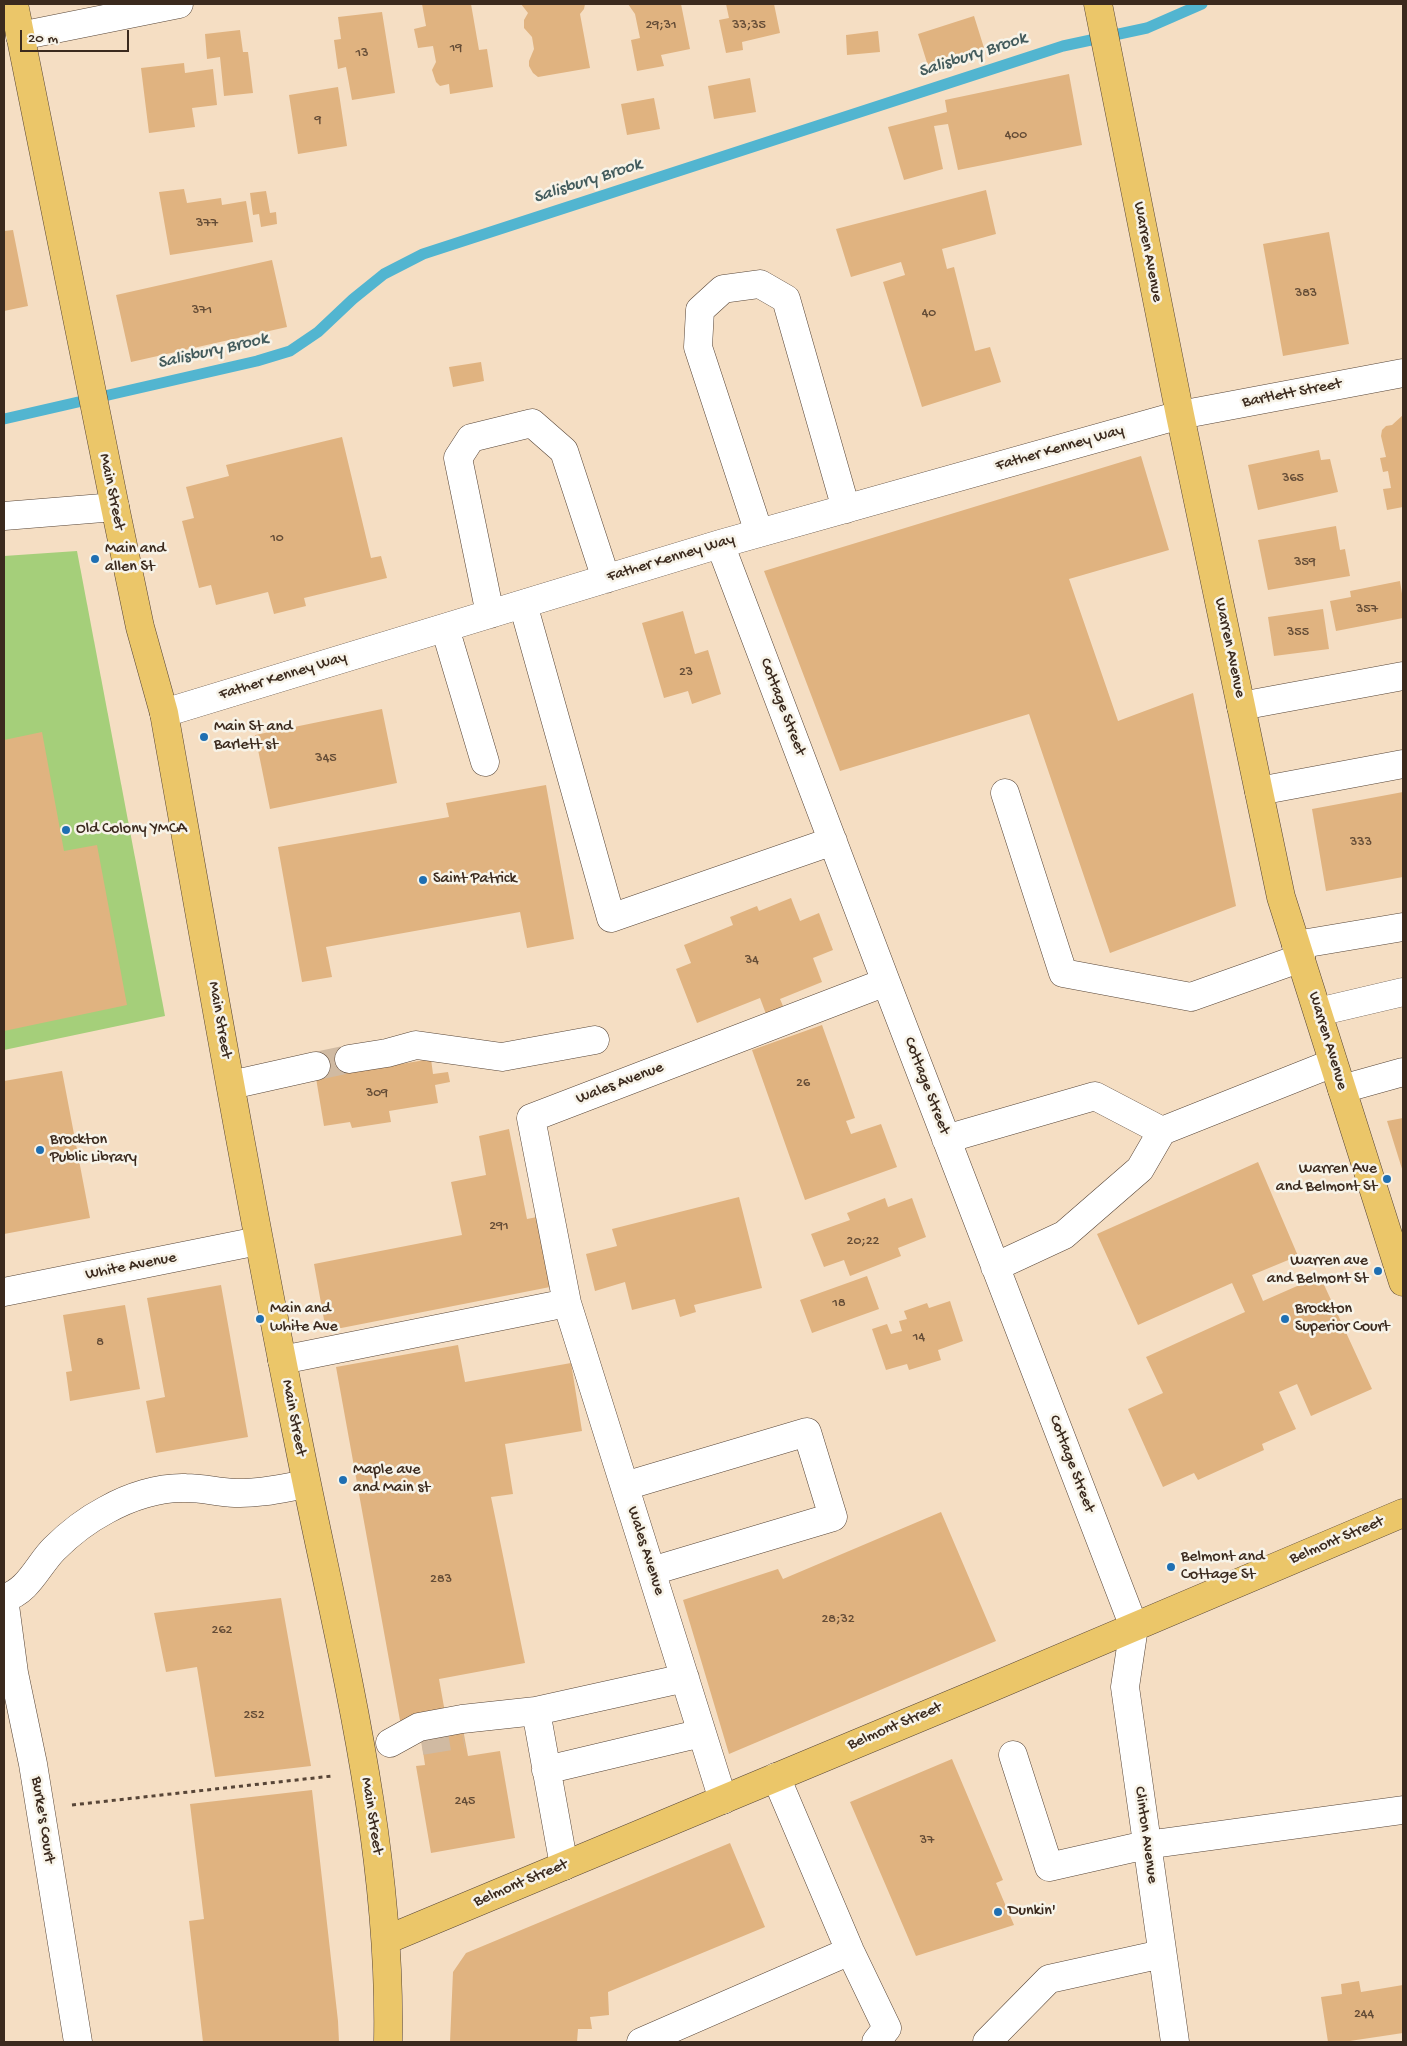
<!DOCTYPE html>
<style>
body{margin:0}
#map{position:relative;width:1407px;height:2046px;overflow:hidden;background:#f5dec3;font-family:"Gochi Hand",sans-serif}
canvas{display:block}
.frame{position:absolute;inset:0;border:5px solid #3b2a1e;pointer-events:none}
.scale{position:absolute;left:20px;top:30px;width:109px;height:22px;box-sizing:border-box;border:2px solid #3b2a1e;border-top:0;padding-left:6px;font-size:15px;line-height:18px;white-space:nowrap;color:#3b2a1e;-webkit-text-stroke:4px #f7f3e8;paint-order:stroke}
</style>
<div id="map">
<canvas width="1407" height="2046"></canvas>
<div class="frame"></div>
<div class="scale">20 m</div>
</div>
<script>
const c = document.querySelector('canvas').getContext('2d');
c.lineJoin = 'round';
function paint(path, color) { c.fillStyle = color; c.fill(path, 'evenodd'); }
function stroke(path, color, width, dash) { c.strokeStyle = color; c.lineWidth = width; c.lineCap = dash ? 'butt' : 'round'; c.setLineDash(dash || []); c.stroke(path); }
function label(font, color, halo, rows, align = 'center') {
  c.font = font + ' "Gochi Hand",sans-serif'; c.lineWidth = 5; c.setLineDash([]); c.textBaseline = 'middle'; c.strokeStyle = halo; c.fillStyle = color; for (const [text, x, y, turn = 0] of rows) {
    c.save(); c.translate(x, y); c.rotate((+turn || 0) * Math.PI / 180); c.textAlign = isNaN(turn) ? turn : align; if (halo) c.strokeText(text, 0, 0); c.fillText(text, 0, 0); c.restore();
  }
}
paint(new Path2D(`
 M77 551 165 1016 4 1050V556Z`), '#a5cf7a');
stroke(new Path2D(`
 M4 419 257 361 290 351 318 332 353 299 384 274 423 254 1063 46 1147 28 1202 4`), '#52b5d0', 11);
paint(new Path2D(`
 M422 4H471L479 50 487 49 493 87 450 94 449 84 440 86 436 82 432 70 436 62 433 46 418 48 414 29 426 26Z
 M521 4H585L584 9 580 14 590 68 538 77 533 73 529 66V61L534 49 532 37 524 28V20L528 13Z
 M628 4H681L690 49 661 55 664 66 637 71 631 40 640 38 635 14Z
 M726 4H774L780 33 742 42 743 50 726 53 719 20 729 18Z
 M382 12 395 93 352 100 346 67 338 69 334 40 341 39 338 17Z
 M974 16 985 51 929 69 918 34Z
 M240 30 243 52H248L253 93 224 96 220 57 207 59 205 34Z
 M878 31 880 52 847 55 846 35Z
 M184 63 185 73 213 69 217 105 192 108 195 127 149 133 141 68Z
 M1069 74 1082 145 958 170 948 124 934 126 943 169 904 180 888 127 947 112 945 100Z
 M750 78 756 112 714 119 708 86Z
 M338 87 347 146 298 154 289 95Z
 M654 98 660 129 627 135 621 104Z
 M184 189 187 203 221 198 222 205 246 201 253 242 170 255 159 192Z
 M986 190 996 234 942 249 947 269 954 267 975 351 990 347 1001 382 922 407 883 282 905 275 901 262 851 277 836 229Z
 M266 191 270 213 276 212 277 224 261 227 259 214 253 215 250 193Z
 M13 230 28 306 4 311V231Z
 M1329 232 1349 344 1283 356 1263 244Z
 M272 260 287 327 131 362 116 295Z
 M481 362 484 381 453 387 449 367Z
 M1403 415V507L1387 510 1383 489 1391 488 1388 471 1383 472 1380 458 1386 457 1381 436 1382 430 1386 426 1392 425Z
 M342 437 371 558 381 556 387 578 304 598 306 606 274 614 268 592 216 605 211 585 199 588 182 521 194 518 186 487 229 476 226 465Z
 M1319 450 1321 460 1330 459 1338 492 1258 510 1248 465Z
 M1141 456 1169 550 1069 579 1118 721 1193 693 1236 906 1110 953 1029 714 840 771 764 571Z
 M1336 526 1340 550 1345 549 1350 576 1268 590 1258 540Z
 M1400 581 1403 600V618L1336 631 1330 601 1351 597 1350 591Z
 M1323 609 1329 649 1274 656 1268 617Z
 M683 611 695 654 708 650 721 694 692 704 688 691 664 698 642 623Z
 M382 709 397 783 270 809 255 735Z
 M42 732 64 851 97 845 127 1005 4 1031V740Z
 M546 785 574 939 527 948 520 912 326 947 332 977 302 982 278 847 449 817 446 803Z
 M1403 792V877L1326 891 1312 809Z
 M791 898 800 921 819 913 833 950 813 958 822 982 780 999 783 1006 766 1014 760 998 697 1023 676 969 691 963 684 945 733 925 730 917 757 906 759 911Z
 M822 1025 855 1118 846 1121 851 1134 881 1124 897 1167 805 1200 752 1050Z
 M431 1059 433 1074 448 1072 450 1082 435 1085 438 1103 389 1111 391 1122 352 1128 350 1122 324 1126 315 1072 381 1061 383 1067Z
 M62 1071 90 1218 4 1234V1081Z
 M1403 1118V1172L1387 1121Z
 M509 1129 527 1219 537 1217 550 1287 326 1331 314 1264 462 1235 451 1182 486 1175 479 1136Z
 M1258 1162 1298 1256 1252 1275 1263 1301 1320 1276 1372 1389 1311 1416 1297 1384 1279 1392 1296 1429 1262 1444 1264 1450 1198 1480 1194 1473 1163 1487 1128 1409 1163 1393 1146 1357 1245 1312 1232 1283 1138 1325 1097 1234Z
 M739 1197 762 1288 694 1305 696 1312 680 1317 675 1299 632 1310 625 1282 595 1291 586 1254 617 1246 612 1229Z
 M885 1198 888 1207 912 1198 926 1237 898 1248 901 1256 850 1276 844 1260 824 1267 811 1234 850 1220 847 1213Z
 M867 1276 879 1309 812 1333 800 1300Z
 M221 1285 248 1437 156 1453 146 1401 165 1397 147 1298Z
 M950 1301 963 1341 938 1350 941 1360 909 1370 907 1364 886 1370 872 1329 887 1324 891 1334 902 1331 899 1321 907 1319 904 1311 927 1303 929 1308Z
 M125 1305 140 1389 70 1401 66 1372 72 1371 63 1315Z
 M458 1345 465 1382 571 1363 582 1431 505 1444 513 1494 491 1497 525 1663 439 1679 446 1718 401 1726 336 1367Z
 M941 1512 996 1641 729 1754 683 1600 778 1569 783 1579Z
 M281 1598 311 1766 215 1777 197 1667 166 1672 154 1613Z
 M462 1724 468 1756 500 1751 515 1838 431 1853 416 1766 425 1765 420 1731Z
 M952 1759 1003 1880 996 1883 1014 1925 916 1956 850 1802Z
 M312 1790 338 2021 339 2042H203L189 1921 204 1919 190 1804Z
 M730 1843 765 1927 608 1992 609 2015 590 2017 592 2029H578L577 2042H450L453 1972 466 1953Z
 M1359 1981 1361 1992 1403 1985V2033L1343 2042H1328L1321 1997 1342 1994 1341 1984Z`), '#e0b380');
stroke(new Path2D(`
 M316 1066 349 1059
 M421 1741 463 1734`), '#d0baa2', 28, [28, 14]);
const minor = new Path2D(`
 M20 36 179 4
 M4 516 115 507
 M759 533 698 347 700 310 723 289 760 284 786 299 846 509
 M720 544 886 982 1134 1627 1125 1687 1175 2042
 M523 604 611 918 833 841
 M490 614 458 458 471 438 532 423 564 451 606 579
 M445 628 485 762
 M1241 706 1403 676
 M164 713 720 544 1180 415 1403 373
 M1259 791 1403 764
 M1005 793 1063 973 1191 997 1301 958
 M1296 945 1403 927
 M1318 1012 1403 992
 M349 1059 387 1053 416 1045 502 1057 595 1040
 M231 1085 316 1066
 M1342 1089 1403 1072
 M946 1139 1095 1096 1162 1131
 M995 1267 1064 1235 1140 1169 1162 1131 1333 1063
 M4 1292 258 1241
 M282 1360 567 1303
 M625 1486 807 1432 833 1517 652 1571
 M4 1598 14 1673 33 1764 78 2042
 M4 1598C28 1592 38 1565 54 1549 69 1534 87 1520 106 1510 129 1497 159 1487 186 1488 202 1488 218 1492 235 1493 259 1494 283 1488 306 1484
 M390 1743 419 1727 462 1719 536 1711
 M1013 1755 1049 1867 1146 1845 1403 1810
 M546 1770 702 1733
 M776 1777 850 1951 887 2028 876 2042
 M723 1800 567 1303 531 1118 886 982
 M564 1866 536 1711 685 1678
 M641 2042 850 1951
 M987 2042 1049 1979 1162 1954`);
const major = new Path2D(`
 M14 4 115 507 140 627 164 713C207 955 249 1198 298 1440 337 1638 392 1838 388 2042
 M1098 4 1180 415 1281 897 1403 1282
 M386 1940 976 1694 1403 1513`);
stroke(minor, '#574537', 29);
stroke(major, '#574537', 29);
stroke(new Path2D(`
 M72 1805 332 1776`), '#574537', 3, [4, 4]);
stroke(minor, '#fff', 28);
stroke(major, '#ebc669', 28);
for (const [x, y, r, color] of [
 [95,559,5,"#1f6fb2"],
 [204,737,5,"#1f6fb2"],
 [66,830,5,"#1f6fb2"],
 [423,880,5,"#1f6fb2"],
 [40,1150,5,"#1f6fb2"],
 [1387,1179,5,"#1f6fb2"],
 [1378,1271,5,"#1f6fb2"],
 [260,1319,5,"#1f6fb2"],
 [1285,1319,5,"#1f6fb2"],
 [343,1480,5,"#1f6fb2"],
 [1171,1567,5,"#1f6fb2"],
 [998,1912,5,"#1f6fb2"]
]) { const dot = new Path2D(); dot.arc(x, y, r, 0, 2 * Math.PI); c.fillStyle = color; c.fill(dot); stroke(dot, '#f7f3e8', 2); }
label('14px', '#644c36', null, [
 ["29;31",661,26],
 ["33;35",749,26],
 ["19",456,49],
 ["13",362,54],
 ["9",318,121],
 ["400",1016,136],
 ["377",207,224],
 ["383",1306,294],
 ["371",202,311],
 ["40",929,314],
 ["365",1293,479],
 ["10",277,539],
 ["359",1305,563],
 ["357",1367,610],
 ["355",1298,633],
 ["23",686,673],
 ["345",326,759],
 ["333",1361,843],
 ["34",752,961],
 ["26",803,1084],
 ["309",377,1094],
 ["291",499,1227],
 ["20;22",863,1242],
 ["18",839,1304],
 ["14",919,1338],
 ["8",100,1343],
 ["283",441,1580],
 ["28;32",838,1620],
 ["262",222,1631],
 ["252",254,1716],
 ["245",465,1802],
 ["37",927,1841],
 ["244",1364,2015]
]);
label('16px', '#3b2a1e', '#f7f3e8', [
 ["Warren Avenue",1147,252,79],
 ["Bartlett Street",1292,394,-11],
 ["Father Kenney Way",1060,449,-16],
 ["Main Street",111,492,78],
 ["Father Kenney Way",671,559,-17],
 ["Warren Avenue",1229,648,78],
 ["Father Kenney Way",283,677,-17],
 ["Cottage Street",782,707,69],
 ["Main Street",219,1020,80],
 ["Warren Avenue",1327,1041,73],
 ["Wales Avenue",620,1084,-21],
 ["Cottage Street",926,1086,69],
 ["White Avenue",131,1267,-11],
 ["Main Street",293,1418,79],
 ["Cottage Street",1071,1464,69],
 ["Belmont Street",1337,1541,-23],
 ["Wales Avenue",645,1551,72],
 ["Belmont Street",895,1727,-23],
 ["Main Street",371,1816,81],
 ["Burke's Court",42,1820,81],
 ["Clinton Avenue",1145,1835,82],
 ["Belmont Street",521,1884,-23]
]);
label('16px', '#3b2a1e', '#f7f3e8', [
 ["Main and",105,550],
 ["allen St",105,568],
 ["Main St and",214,728],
 ["Barlett st",214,746],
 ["Old Colony YMCA",76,830],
 ["Saint Patrick",433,880],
 ["Brockton",50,1141],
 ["Public Library",50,1159],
 ["Warren Ave",1377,1170,"right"],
 ["and Belmont St",1377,1188,"right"],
 ["Warren ave",1368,1262,"right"],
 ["and Belmont St",1368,1280,"right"],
 ["Main and",270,1310],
 ["white Ave",270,1328],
 ["Brockton",1295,1310],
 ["Superior Court",1295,1328],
 ["Maple ave",353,1471],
 ["and Main st",353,1489],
 ["Belmont and",1181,1558],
 ["Cottage St",1181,1576],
 ["Dunkin'",1008,1912]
], 'left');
label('italic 18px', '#435b5c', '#f7f3e8', [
 ["Salisbury Brook",973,56,-18],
 ["Salisbury Brook",588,182,-18],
 ["Salisbury Brook",213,352,-13]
]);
</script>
